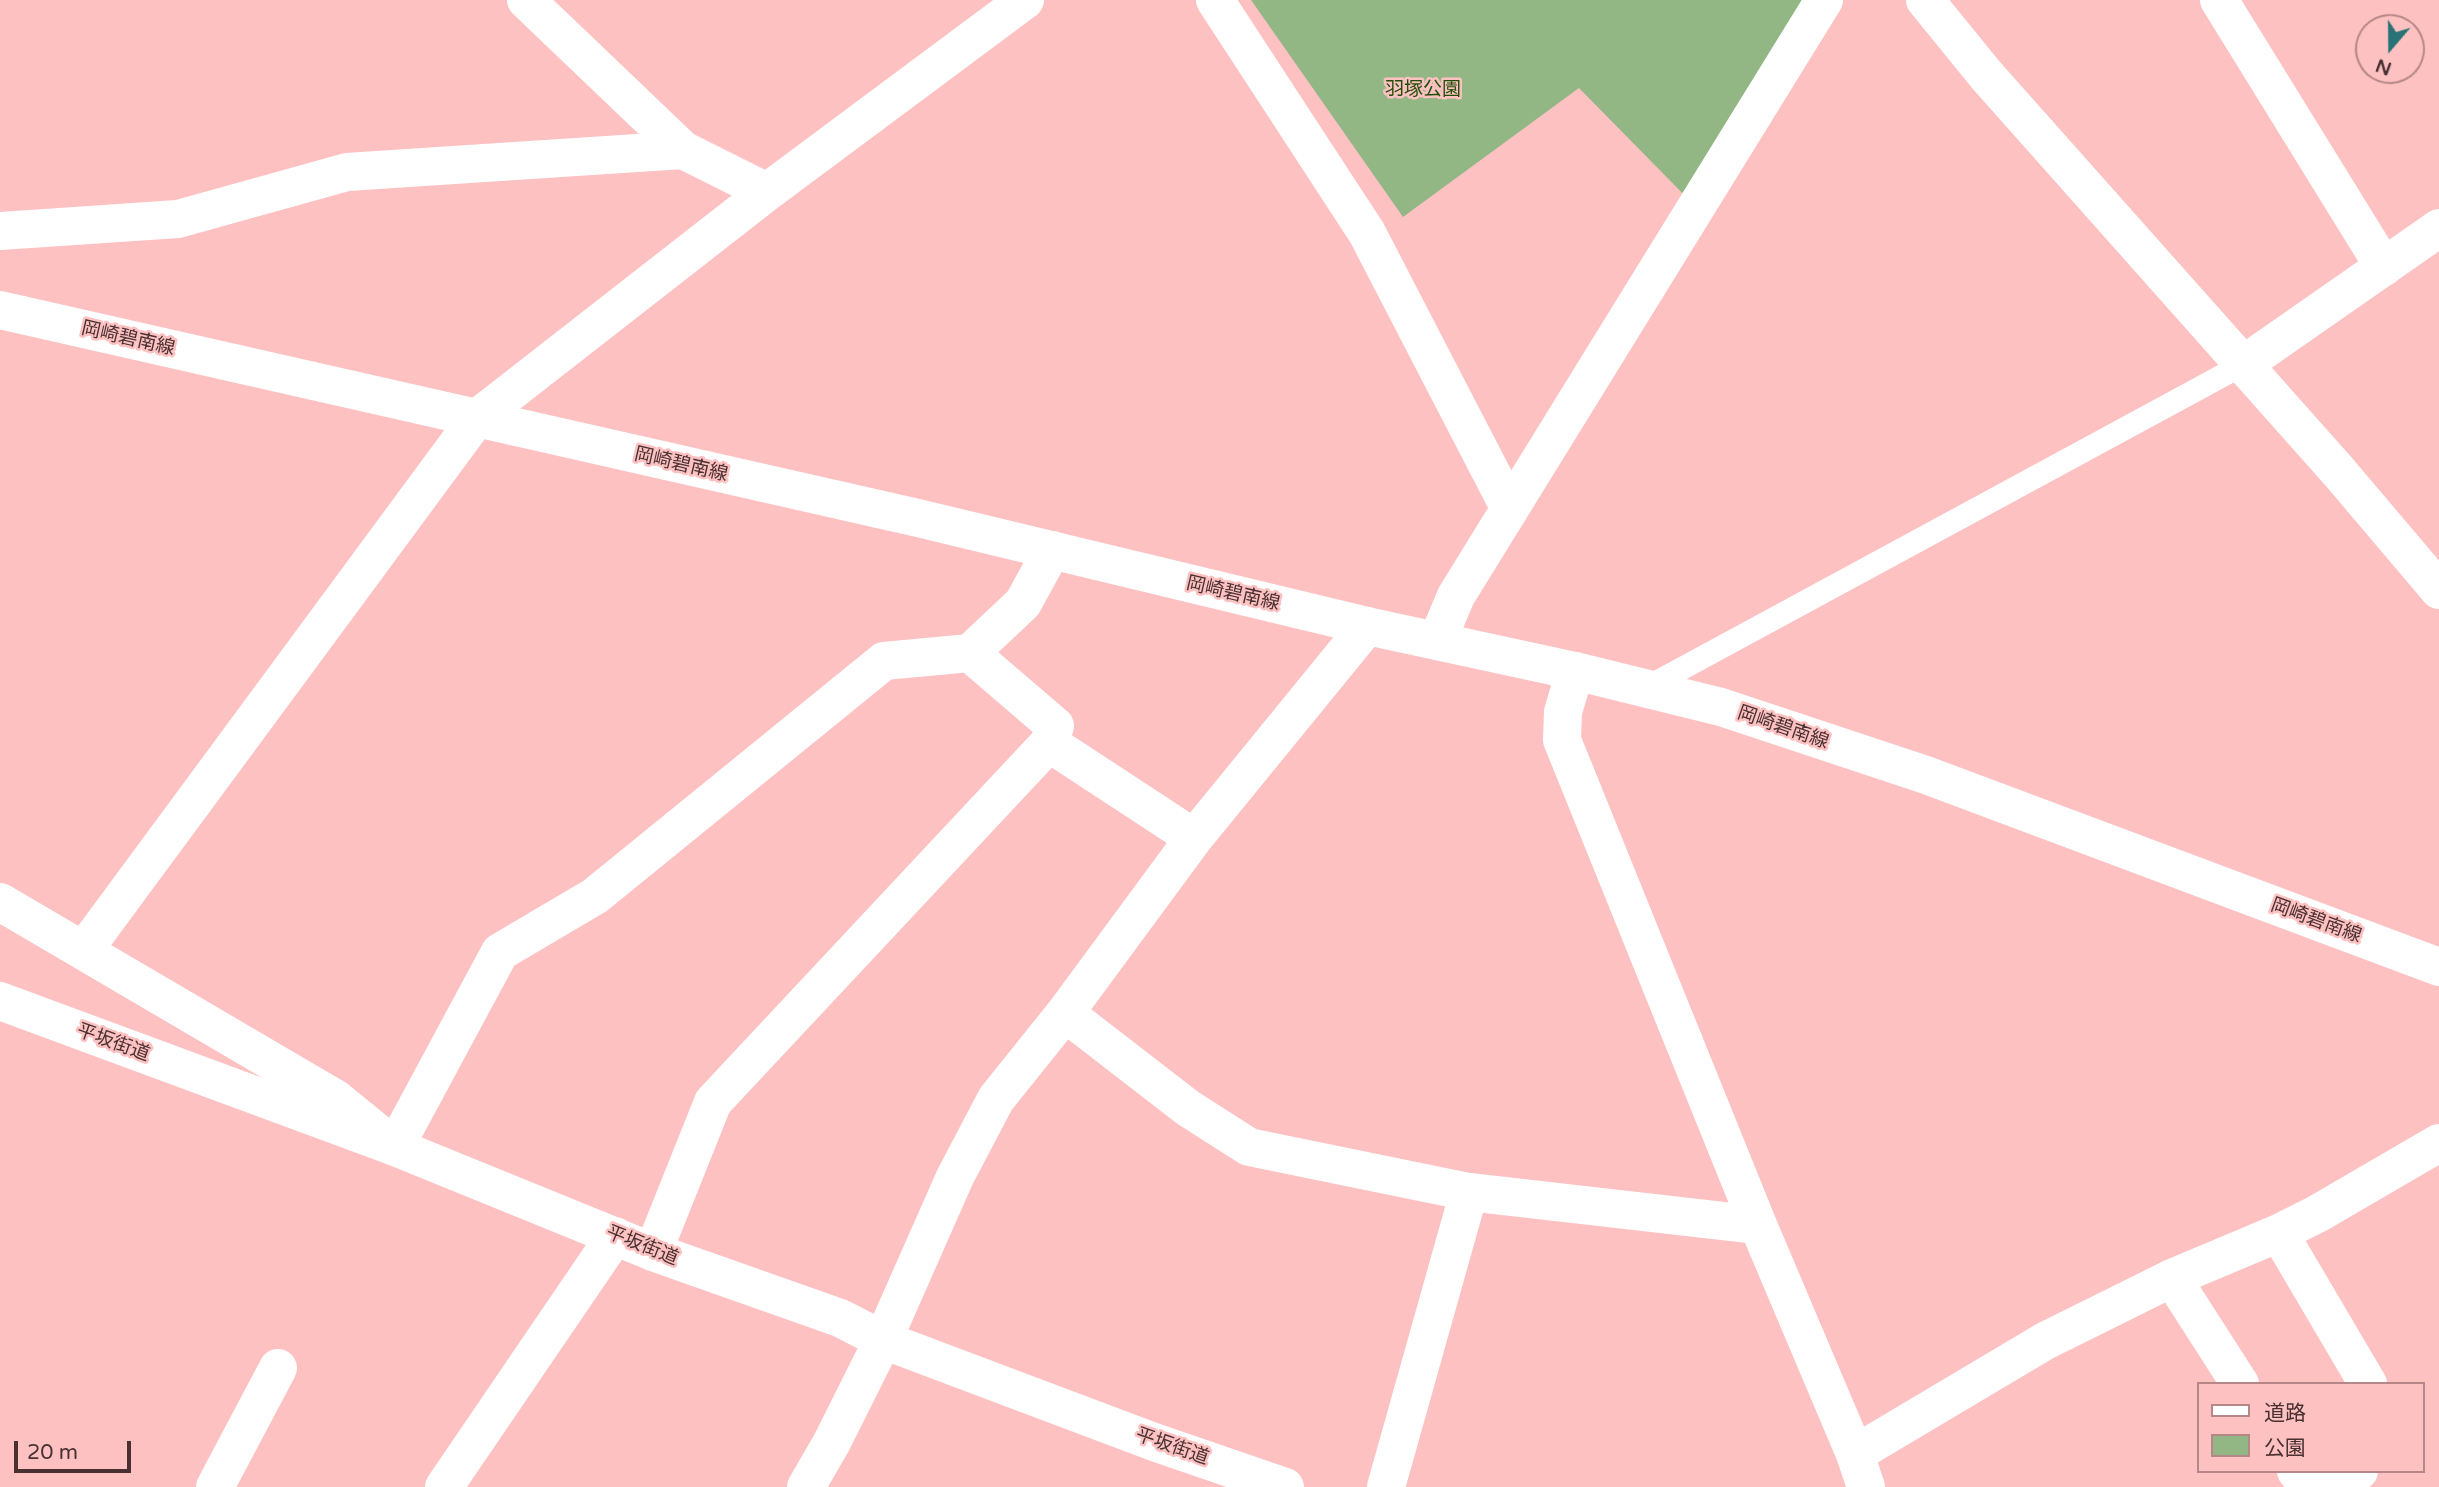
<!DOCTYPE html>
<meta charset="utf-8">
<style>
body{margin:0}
#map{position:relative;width:2439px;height:1487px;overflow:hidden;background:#fec1c1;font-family:"Varela Round","Noto Sans JP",sans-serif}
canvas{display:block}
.legend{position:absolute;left:2197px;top:1382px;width:228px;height:91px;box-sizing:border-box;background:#fec1c1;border:2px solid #b68788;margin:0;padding:9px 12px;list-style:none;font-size:21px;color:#493132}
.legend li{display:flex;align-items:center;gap:14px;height:35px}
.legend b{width:35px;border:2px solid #b68788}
.north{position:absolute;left:2355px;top:14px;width:70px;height:70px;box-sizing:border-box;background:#fec1c1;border:2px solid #b68788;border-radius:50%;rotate:200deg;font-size:19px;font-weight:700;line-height:28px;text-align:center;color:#493132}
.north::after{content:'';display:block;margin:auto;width:24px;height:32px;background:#297376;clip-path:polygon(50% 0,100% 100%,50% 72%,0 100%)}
.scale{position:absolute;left:14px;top:1441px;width:117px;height:32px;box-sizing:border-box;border:4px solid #493132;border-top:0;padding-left:9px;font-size:21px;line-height:24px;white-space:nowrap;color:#493132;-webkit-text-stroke:5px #fec1c1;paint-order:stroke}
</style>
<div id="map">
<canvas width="2439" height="1487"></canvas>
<ul class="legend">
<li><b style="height:9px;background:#fff"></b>道路</li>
<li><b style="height:19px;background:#92b785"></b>公園</li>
</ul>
<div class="north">N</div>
<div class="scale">20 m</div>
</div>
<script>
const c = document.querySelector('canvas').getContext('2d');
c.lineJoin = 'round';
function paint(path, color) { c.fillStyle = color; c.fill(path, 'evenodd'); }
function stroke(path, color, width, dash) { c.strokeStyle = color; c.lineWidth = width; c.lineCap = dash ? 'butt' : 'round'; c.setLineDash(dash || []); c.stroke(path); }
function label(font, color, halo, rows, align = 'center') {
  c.font = font + ' "Varela Round","Noto Sans JP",sans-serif'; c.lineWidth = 5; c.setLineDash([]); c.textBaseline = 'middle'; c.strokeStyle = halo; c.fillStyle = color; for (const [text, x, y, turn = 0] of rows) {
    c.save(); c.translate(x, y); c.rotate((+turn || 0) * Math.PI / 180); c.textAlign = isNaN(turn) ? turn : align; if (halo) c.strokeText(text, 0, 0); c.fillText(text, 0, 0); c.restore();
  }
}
paint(new Path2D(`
 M1251 0H1813L1697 208 1579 88 1403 217Z`), '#92b785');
stroke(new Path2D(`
 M1646 688 2244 364`), '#fff', 23);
stroke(new Path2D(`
 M526 0 683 150
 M1215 0 1367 233 1510 509
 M1925 0 1986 75 2339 472 2439 590
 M2219 0 2384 267
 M0 231 178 219 347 172 683 150 767 192
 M2244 364 2439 228
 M1437 641 1456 596 1824 0
 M970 653 1055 726 1049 743
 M1575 671 1563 712 1562 740 1758 1225 1855 1454 1866 1487
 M0 902 336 1099 395 1147 500 952 595 896 884 661 970 653 1023 603 1052 550
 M84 950 476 419 767 192 1025 0
 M1065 1013 1188 1108 1249 1147 1469 1192 1758 1225
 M2279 1233 2368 1384
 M653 1252 713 1102 1049 743 1194 838
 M2172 1278 2240 1384
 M1855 1454 2045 1341 2172 1278 2279 1233 2317 1214 2439 1143
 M2296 1471 2309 1487
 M215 1487 278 1368
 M444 1487 615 1236
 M806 1487 832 1442 883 1340 955 1177 996 1099 1065 1013 1194 838 1367 626
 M1386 1487 1469 1192
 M2335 1487 2359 1471`), '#fff', 38);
stroke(new Path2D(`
 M0 1001 395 1147 653 1252 840 1318 883 1340 1154 1442 1285 1487`), '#fff', 38);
stroke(new Path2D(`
 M0 310 918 518 1367 626 1575 671 1721 707 1926 775 2439 967`), '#fff', 38);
label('19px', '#1f4e09', '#fec1c1', [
 ["羽塚公園",1423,90]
]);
label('19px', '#493132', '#fec1c1', [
 ["岡崎碧南線",128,339,13],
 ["岡崎碧南線",681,465,13],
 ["岡崎碧南線",1233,594,13],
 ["岡崎碧南線",1783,728,19],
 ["岡崎碧南線",2316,921,20],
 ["平坂街道",113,1043,20],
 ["平坂街道",642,1246,22],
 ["平坂街道",1172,1447,19]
]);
</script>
